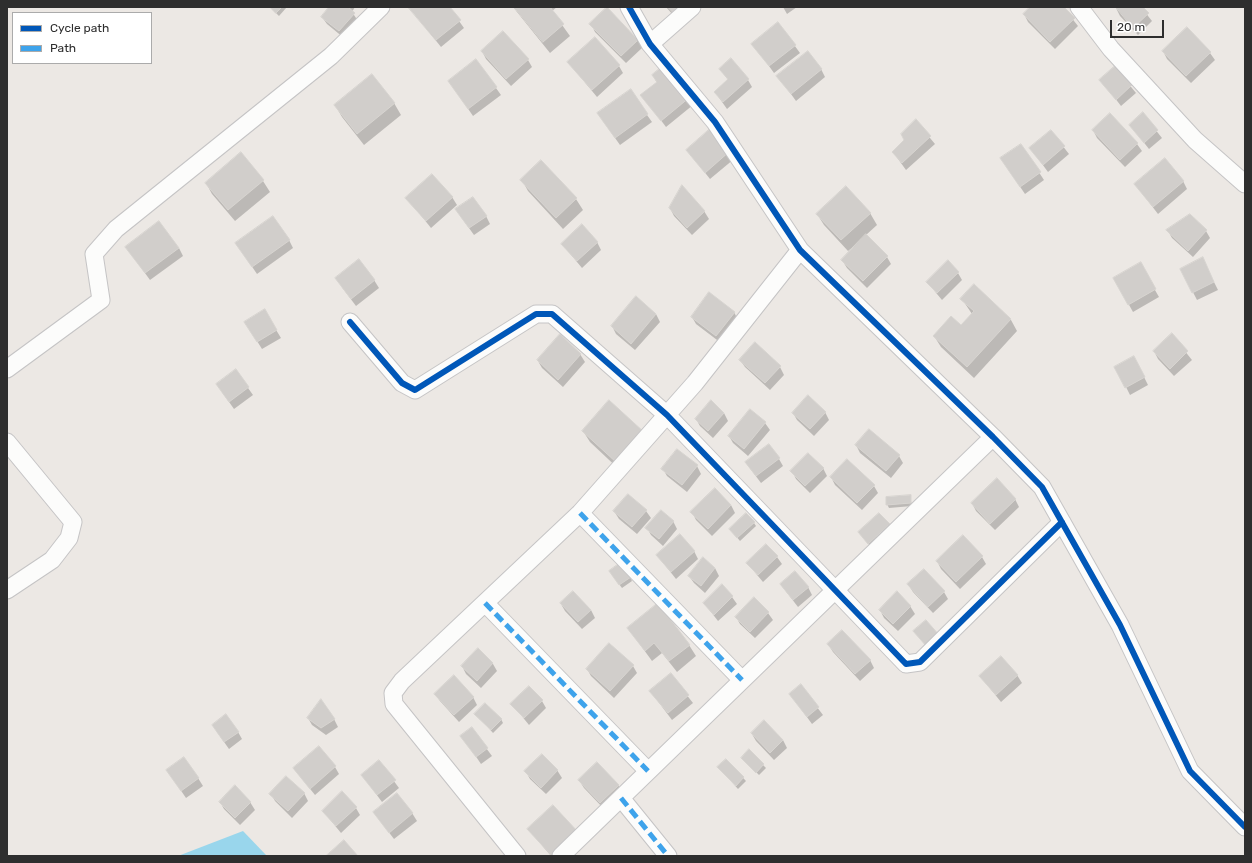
<!DOCTYPE html>
<style>
body{margin:0}
#map{position:relative;width:1252px;height:863px;overflow:hidden;background:#ece8e4;font-family:Rubik,sans-serif}
canvas{display:block}
.frame{position:absolute;inset:0;border:8px solid #2e2e2e;pointer-events:none}
.legend{position:absolute;left:12px;top:12px;width:140px;height:52px;box-sizing:border-box;background:#fff;border:1px solid #ababab;margin:0;padding:5px 7px;list-style:none;font-size:12px;color:#2e2e2e}
.legend li{display:flex;align-items:center;gap:8px;height:20px}
.legend b{width:20px;border:1px solid #ababab}
.scale{position:absolute;left:1110px;top:20px;width:54px;height:18px;box-sizing:border-box;border:2px solid #2e2e2e;border-top:0;padding-left:5px;font-size:12px;line-height:14px;white-space:nowrap;color:#2e2e2e;-webkit-text-stroke:3px #fff;paint-order:stroke}
</style>
<div id="map">
<canvas width="1252" height="863"></canvas>
<div class="frame"></div>
<ul class="legend">
<li><b style="height:5px;background:#0057b8"></b>Cycle path</li>
<li><b style="height:5px;background:#3ea3eb"></b>Path</li>
</ul>
<div class="scale">20 m</div>
</div>
<script>
const c = document.querySelector('canvas').getContext('2d');
c.lineJoin = 'round';
function paint(path, color) { c.fillStyle = color; c.fill(path, 'evenodd'); }
function stroke(path, color, width, dash) { c.strokeStyle = color; c.lineWidth = width; c.lineCap = dash ? 'butt' : 'round'; c.setLineDash(dash || []); c.stroke(path); }
paint(new Path2D(`
 M243 831 267 856H178Z`), '#99d6ec');
paint(new Path2D(`
 M270 7H287L279 16Z
 M331 7H355L352 12 358 21 344 38 327 24 322 17Z
 M409 7H449L464 28 441 47Z
 M513 7H557L552 11 570 36 550 53Z
 M666 7H700L681 24Z
 M783 7H797L787 14Z
 M1031 7H1063L1078 26 1055 49 1028 22 1024 14Z
 M1117 7H1141L1152 21 1138 35 1120 16 1116 8Z
 M778 23 800 53 774 73 753 44Z
 M591 24 638 40 642 48 626 63 595 32Z
 M1187 28 1210 53 1215 60 1191 83 1167 59 1163 51Z
 M482 51 528 60 532 67 511 86 486 59Z
 M476 60 501 95 473 116 449 81Z
 M568 62 619 66 623 73 597 97Z
 M1115 67 1136 93 1121 106 1101 80Z
 M720 69 748 80 752 87 727 109 715 92 728 80Z
 M821 69 825 77 796 101 778 76Z
 M653 75 693 105 666 127 642 95 657 83Z
 M372 76 394 103 401 115 364 145 342 117 335 105Z
 M630 91 652 122 620 145 603 121Z
 M1143 114 1162 138 1149 149 1130 125Z
 M1110 115 1137 144 1142 151 1125 167 1097 138 1093 130Z
 M916 121 935 144 906 170 893 152 905 141Z
 M711 130 734 159 710 179 687 150Z
 M1051 131 1069 154 1048 172 1031 149Z
 M1021 145 1044 180 1025 194 1006 166Z
 M241 153 263 181 270 192 235 221 212 194 206 183Z
 M541 162 576 199 583 210 563 229 528 191 522 180Z
 M1183 181 1187 189 1158 214 1135 184Z
 M452 197 457 205 431 228 407 198Z
 M670 208 704 211 709 219 692 235 674 216Z
 M870 213 877 225 866 235 887 257 891 264 867 288 847 268 842 260 854 248 853 247 848 251 824 225 817 214Z
 M486 216 490 224 474 235 461 217Z
 M1190 216 1206 231 1210 238 1193 257 1172 238 1168 231Z
 M289 240 293 248 257 274 236 243Z
 M597 242 601 250 582 268 562 244Z
 M179 248 183 256 150 280 131 254Z
 M1140 264 1159 297 1133 312 1114 278Z
 M1206 266 1218 290 1197 300 1181 269Z
 M958 273 962 280 942 300 927 282Z
 M374 280 379 288 356 306 341 286Z
 M974 286 1011 320 1017 331 974 378 941 347 934 336 961 326 972 314 962 299Z
 M636 298 656 314 660 322 635 350 616 334 612 326Z
 M264 310 281 338 262 349 245 322Z
 M734 312 738 320 721 343 696 324 692 317Z
 M1172 335 1192 360 1174 376 1158 359 1154 351Z
 M580 354 585 362 563 387 542 368 538 361Z
 M740 360 780 367 784 375 770 390 745 367Z
 M1138 365 1148 385 1130 395 1126 387Z
 M236 371 253 395 234 409 222 392Z
 M609 402 624 474 590 442 583 431Z
 M825 412 829 420 814 436 797 420 793 413Z
 M724 413 728 421 713 438 700 426 696 419Z
 M765 423 770 430 748 456 733 443 729 436Z
 M856 445 899 456 903 463 891 478 860 453Z
 M779 459 783 466 761 483 746 463Z
 M697 466 701 474 687 492 667 476 663 469Z
 M823 468 827 476 810 493 796 479 792 471Z
 M831 477 874 486 878 493 862 510 835 485Z
 M628 495 646 511 651 518 637 534 619 519 614 511Z
 M910 496 912 506 889 508 887 504Z
 M1015 499 1019 507 995 530 976 511 972 503Z
 M731 505 735 513 712 536 696 520 692 512Z
 M673 521 677 529 663 546 651 535 647 528Z
 M754 523 756 526 740 541 730 529Z
 M889 525 893 532 873 550 859 532Z
 M963 536 982 557 986 564 960 589 941 569 937 561Z
 M694 551 698 559 676 579 657 555Z
 M777 557 782 564 763 582 747 563Z
 M715 568 719 576 705 593 694 583 689 576Z
 M612 575 630 577 632 581 622 588Z
 M908 584 944 592 948 599 933 613 913 592Z
 M781 585 808 587 812 595 798 607Z
 M573 592 591 610 595 618 582 629 565 611 561 604Z
 M732 597 737 604 718 621 704 603Z
 M754 598 768 613 773 620 755 638 740 624 736 617Z
 M910 606 915 614 898 631 884 618 880 610Z
 M628 628 689 645 696 656 677 672 662 653 652 661Z
 M828 644 870 660 874 668 860 681 833 652Z
 M478 649 493 664 497 671 481 688 466 674 462 666Z
 M633 666 637 673 614 698 591 676 587 669Z
 M671 675 693 703 672 720 651 692Z
 M1017 675 1022 683 1001 702 980 676Z
 M801 686 823 715 812 724 790 694Z
 M529 687 542 701 546 708 529 725 512 704Z
 M435 694 473 697 477 705 459 722 440 701Z
 M476 714 501 719 503 723 493 733Z
 M308 718 334 719 338 727 326 735 312 725Z
 M764 722 783 740 787 748 774 760 756 741 752 734Z
 M472 729 492 756 481 764 462 736Z
 M217 732H238L242 739 229 749Z
 M749 751 766 768 759 775 742 758Z
 M726 760 746 781 738 789 718 767Z
 M379 761 399 788 382 802 362 775Z
 M335 767 339 774 315 795 294 769Z
 M167 770 198 778 203 786 186 798Z
 M557 770 562 778 546 794 530 779 526 772Z
 M579 780 618 785 623 793 605 810 584 788Z
 M304 793 308 801 292 818 275 801 271 794Z
 M220 802H250L255 810 240 825 224 809Z
 M356 808 360 815 341 833 323 811Z
 M374 813H412L417 821 394 839Z
 M528 829 567 856H551Z`), '#0003');
const building = new Path2D(`
 M270 7H282L276 13Z
 M329 7H348L355 13 339 31 321 17Z
 M408 7H450L461 20 436 40Z
 M514 7H550L564 24 543 42Z
 M607 7 638 40 621 56 589 24Z
 M668 7H681L674 13Z
 M1030 7H1064L1075 18 1050 42 1023 14Z
 M1116 7H1143L1149 13 1133 28Z
 M778 22 796 45 769 66 751 44Z
 M1187 27 1211 52 1186 76 1162 51Z
 M503 31 529 59 506 79 481 51Z
 M595 37 620 65 592 90 567 62Z
 M808 51 822 69 791 94 776 76Z
 M731 58 749 79 723 102 714 92 728 79 719 69Z
 M476 59 497 87 468 109 448 81Z
 M664 65 690 97 661 121 640 95 657 82 652 75Z
 M1115 66 1132 85 1116 100 1099 80Z
 M372 74 395 103 357 134 334 105Z
 M631 89 648 114 615 138 597 113Z
 M1143 112 1158 130 1144 143 1129 125Z
 M1110 113 1138 143 1120 160 1092 130Z
 M916 119 931 136 902 163 892 152 904 140 901 134Z
 M711 128 730 151 705 173 686 150Z
 M1051 130 1065 146 1043 165 1029 148Z
 M1021 144 1041 172 1020 187 1000 158Z
 M241 152 264 180 228 210 205 183Z
 M1165 158 1184 181 1153 207 1134 184Z
 M541 160 577 198 556 218 520 180Z
 M432 174 453 197 426 221 405 198Z
 M682 185 705 211 687 228 669 208Z
 M846 186 871 213 841 240 816 214Z
 M473 197 487 216 469 228 455 209Z
 M1190 214 1207 230 1188 251 1166 230Z
 M273 216 290 240 252 267 235 243Z
 M159 221 179 248 145 273 125 247Z
 M582 224 598 242 577 261 561 244Z
 M866 234 888 256 863 281 841 260Z
 M1203 257 1214 282 1192 293 1180 269Z
 M359 259 375 280 351 299 335 278Z
 M948 260 959 272 937 293 926 282Z
 M1141 262 1156 289 1128 305 1113 278Z
 M974 284 1011 319 967 367 933 336 951 316 961 325 974 311 960 299Z
 M709 292 735 312 716 336 691 317Z
 M636 296 656 314 631 344 611 326Z
 M265 309 277 330 257 342 244 322Z
 M1172 333 1188 351 1170 369 1153 351Z
 M560 334 581 354 558 380 537 360Z
 M755 342 781 366 765 383 739 360Z
 M1134 356 1145 377 1125 388 1114 367Z
 M236 369 249 387 229 402 216 384Z
 M808 395 826 412 810 429 792 413Z
 M609 400 645 433 617 463 582 431Z
 M711 400 724 413 708 431 695 419Z
 M750 409 766 422 744 449 728 436Z
 M869 429 900 455 886 471 855 445Z
 M769 444 780 458 756 476 745 462Z
 M677 449 698 465 682 485 661 469Z
 M808 453 824 468 805 486 790 471Z
 M847 459 875 485 857 503 830 477Z
 M997 478 1016 499 990 524 971 503Z
 M715 488 731 505 708 529 690 512Z
 M628 494 647 510 632 527 613 511Z
 M911 495V503L886 505V497Z
 M661 510 674 521 659 539 645 528Z
 M746 513 755 522 737 538 729 529Z
 M879 513 890 524 868 544 858 532Z
 M680 534 695 551 671 572 656 555Z
 M963 535 983 556 956 582 936 561Z
 M766 544 778 556 758 575 746 563Z
 M703 557 715 568 701 586 688 576Z
 M620 563 631 577 619 585 609 571Z
 M924 569 945 591 928 607 907 584Z
 M795 571 809 587 793 600 780 584Z
 M722 584 733 596 714 615 703 603Z
 M573 591 591 610 578 622 560 603Z
 M897 591 911 606 893 624 879 610Z
 M754 597 769 612 750 632 735 617Z
 M658 603 690 645 669 661 654 643 645 651 627 628Z
 M926 620 940 636 927 647 913 631Z
 M842 630 871 660 855 674 827 644Z
 M609 643 634 665 610 691 586 669Z
 M478 648 493 663 477 681 461 666Z
 M1001 656 1018 675 996 695 979 676Z
 M671 673 689 695 668 713 649 691Z
 M454 675 474 697 454 715 434 694Z
 M801 684 819 707 807 717 789 694Z
 M529 686 543 700 524 718 510 704Z
 M321 699 335 719 321 728 307 718Z
 M485 703 502 719 491 730 474 714Z
 M226 714 239 732 224 742 212 725Z
 M764 720 783 740 770 753 751 733Z
 M472 727 488 748 476 757 460 736Z
 M319 746 336 766 310 789 293 768Z
 M749 749 764 764 756 773 741 758Z
 M542 754 558 770 541 788 524 771Z
 M184 757 199 778 181 791 166 770Z
 M726 759 744 777 736 786 717 767Z
 M379 760 396 780 377 795 361 775Z
 M597 762 619 785 600 803 578 780Z
 M286 776 305 793 288 811 269 794Z
 M235 785 251 802 235 818 219 802Z
 M342 791 357 807 336 826 322 811Z
 M397 793 413 813 389 833 373 812Z
 M553 805 579 833 554 856H552L527 829Z
 M344 840 358 856H326Z`);
paint(building, '#d1cecb');
stroke(building, '#d7d4d0', 1);
const street = new Path2D(`
 M629 7 650 44 715 122 800 250 993 437 1042 487 1120 625 1190 771 1245 827
 M1079 7 1111 49 1195 140 1245 184
 M650 44 692 7
 M350 322 402 383 415 390 536 314H552L667 415 906 664 920 662 1062 522
 M7 369 101 300 94 254 116 229 331 56 381 7
 M7 442 73 522 69 538 52 560 7 590
 M580 513 742 680
 M485 603 648 771
 M621 798 668 856
 M517 856 394 704 393 693 402 681 580 513 695 383 800 250
 M561 856 993 437`);
stroke(street, '#c5c4c5', 19);
stroke(street, '#fcfcfb', 17);
stroke(new Path2D(`
 M580 513 742 680
 M485 603 648 771
 M621 798 668 856`), '#3ea3eb', 5, [10, 5]);
stroke(new Path2D(`
 M629 7 650 44 715 122 800 250 993 437 1042 487 1120 625 1190 771 1245 827
 M350 322 402 383 415 390 536 314H552L667 415 906 664 920 662 1062 522`), '#0057b8', 6);
</script>
